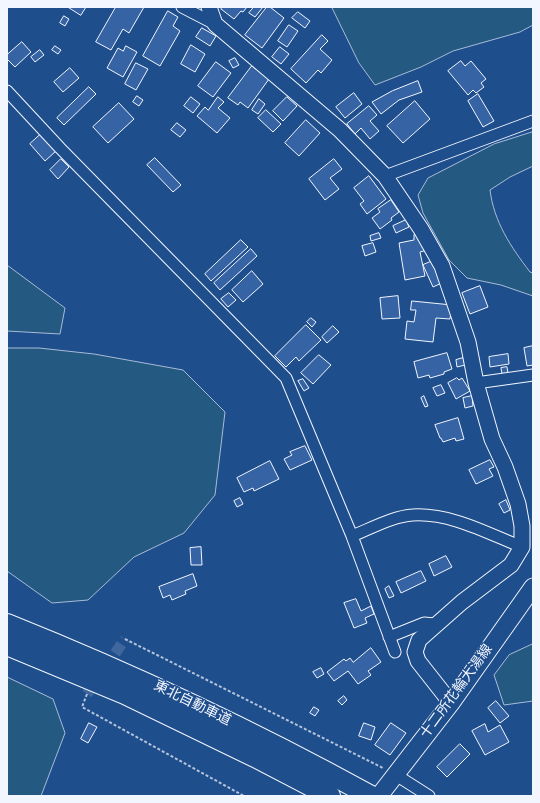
<!DOCTYPE html>
<meta charset="utf-8">
<style>
body{margin:0}
#map{position:relative;width:540px;height:803px;overflow:hidden;background:#1f4e8c;font-family:"Source Sans 3",sans-serif}
canvas{display:block}
.frame{position:absolute;inset:0;border:8px solid #f2f6ff;pointer-events:none}
</style>
<div id="map">
<canvas width="540" height="803"></canvas>
<div class="frame"></div>
</div>
<script>
const c = document.querySelector('canvas').getContext('2d');
c.lineJoin = 'round';
function paint(path, color) { c.fillStyle = color; c.fill(path, 'evenodd'); }
function stroke(path, color, width, dash) { c.strokeStyle = color; c.lineWidth = width; c.lineCap = dash ? 'butt' : 'round'; c.setLineDash(dash || []); c.stroke(path); }
function label(font, color, halo, rows, align = 'center') {
  c.font = font + ' "Source Sans 3","Noto Sans JP",sans-serif'; c.lineWidth = 3; c.setLineDash([]); c.textBaseline = 'middle'; c.strokeStyle = halo; c.fillStyle = color; for (const [text, x, y, turn = 0] of rows) {
    c.save(); c.translate(x, y); c.rotate((+turn || 0) * Math.PI / 180); c.textAlign = isNaN(turn) ? turn : align; if (halo) c.strokeText(text, 0, 0); c.fillText(text, 0, 0); c.restore();
  }
}
const green = new Path2D(`
 M332 7H533V25L520 32 453 51 421 67 375 85 359 63Z
 M533 132V166L510 177 490 190C494 222 511 247 530 272L533 273V296L501 285 467 278 449 260 423 213 418 195 428 178 494 144Z
 M7 265 65 308 60 334 7 331Z
 M7 348H39L94 354 183 370 225 412 215 495 184 533 134 557 88 600 52 603 7 571Z
 M533 644V701L504 705 494 675 509 655Z
 M7 677 53 699 65 733 41 796H7Z`);
paint(green, '#245a82');
stroke(green, '#a8bbd7', 1);
const building = new Path2D(`
 M68 7H86L81 15Z
 M116 7H144L129 33 123 29 111 50 96 42Z
 M223 7H247L243 12 241 11 234 19 221 9Z
 M254 7H263L255 17 249 13Z
 M267 7H270L284 18 262 48 245 35Z
 M168 11 178 17 173 26 180 31 160 66 143 56Z
 M298 12 310 21 305 28 292 18Z
 M64 16 69 19 65 26 60 23Z
 M289 25 298 31 287 47 278 41Z
 M202 28 216 36 210 46 196 37Z
 M322 35 328 41 320 49 332 60 321 73 318 70 306 83 291 69Z
 M22 42 31 52 15 67 7 59V55Z
 M191 45 205 54 195 72 181 64Z
 M55 46 61 50 58 54 52 50Z
 M126 46 137 52 123 77 107 68 118 48 123 51Z
 M280 47 289 54 281 64 272 57Z
 M40 50 44 55 35 62 31 57Z
 M235 58 239 65 233 68 229 61Z
 M461 61 465 66 471 61 486 79 481 83 484 87 476 93 473 90 468 95 448 71Z
 M216 62 231 73 213 97 198 86Z
 M136 63 148 69 136 90 125 84Z
 M252 66 269 79 248 108 240 102 238 105 228 98Z
 M70 68 79 78 63 92 54 82Z
 M418 81 422 92 399 100 381 114 372 102 392 91Z
 M89 87 96 94 64 125 57 118Z
 M354 93 362 104 345 118 336 107Z
 M478 94 494 121 483 127 468 101Z
 M137 96 143 100 139 106 133 102Z
 M191 97 200 104 193 113 184 106Z
 M218 97 224 102 218 108 230 118 217 133 197 116 205 107 208 110Z
 M287 97 297 106 283 121 273 111Z
 M259 99 265 104 258 114 252 110Z
 M415 101 430 119 403 143 387 126Z
 M119 103 134 119 108 143 93 127Z
 M369 106 377 115 370 121 379 131 370 139 361 128 355 134 347 124Z
 M266 110 281 124 273 132 258 118Z
 M306 120 320 133 299 156 285 143Z
 M177 123 186 130 180 137 171 130Z
 M41 134 56 151 45 161 30 144Z
 M155 158 181 185 173 192 147 165Z
 M61 159 69 167 58 179 50 170Z
 M334 159 342 169 330 178 339 189 325 200 309 179Z
 M369 176 386 199 367 214 360 204 364 201 354 188Z
 M391 200 399 212 391 218 392 220 380 229 372 218 380 212 378 209Z
 M406 220 409 227 396 233 393 226Z
 M379 233 381 238 371 241 370 236Z
 M419 234 427 250 420 252 425 276 405 280 399 243 414 240V235Z
 M241 240 248 247 211 281 205 274Z
 M373 243 376 252 365 256 362 246Z
 M251 249 257 256 220 290 214 283Z
 M435 260 444 282 433 287 423 265Z
 M252 271 263 284 243 302 232 290Z
 M480 286 488 307 470 314 462 293Z
 M229 293 236 300 228 307 221 299Z
 M398 296 400 318 382 319 380 298Z
 M412 301 452 305 450 319 436 318 433 342 405 339 407 321 414 322 416 310H411Z
 M311 318 316 322 312 327 307 322Z
 M306 325 321 340 299 361 296 357 286 367 275 356Z
 M333 326 339 332 327 343 322 337Z
 M533 346V365L527 366 524 348Z
 M447 353 452 369 444 372V374L430 378 429 375 418 378 414 362Z
 M508 354 509 364 490 367 489 357Z
 M319 355 331 365 313 384 301 373Z
 M463 358 465 365 457 367 456 360Z
 M507 367 508 373 502 374 501 368Z
 M457 378 459 380 462 378 470 391 456 399 448 383Z
 M303 379 309 388 304 391 298 381Z
 M441 385 445 393 437 396 433 388Z
 M424 396 428 406 425 407 421 398Z
 M472 396 473 406 465 408 463 398Z
 M458 418 464 439 456 441 455 438 443 442 441 438H440L435 425Z
 M305 446 312 460 290 470 284 459 292 455 290 452Z
 M490 460 494 467 489 469 493 476 476 484 469 470Z
 M270 461 279 479 254 491 253 488 244 492 237 478Z
 M240 498 243 504 237 507 234 501Z
 M506 500 510 510 504 513 499 504Z
 M201 547 202 565H191L190 548Z
 M446 556 452 567 434 576 429 564Z
 M421 571 426 581 401 593 396 582Z
 M193 574 197 586 185 591 186 594 172 600 170 595 163 598 159 587Z
 M389 586 394 596 389 598 385 589Z
 M356 599 361 611 371 606 374 614 365 618 367 623 354 628 344 603Z
 M371 648 381 662 368 671 371 675 358 684 348 671 334 681 327 672 344 659 346 661 350 658 353 662Z
 M321 668 324 674 317 678 313 672Z
 M344 696 347 700 342 705 338 701Z
 M496 701 509 716 500 723 488 708Z
 M314 707 319 710 315 716 310 713Z
 M89 723 97 727 88 743 81 739Z
 M364 723 375 727 371 740 359 736Z
 M391 723 406 733 390 755 375 745Z
 M485 724 488 732 500 725 509 742 485 755 472 731Z
 M460 744 470 754 447 777 437 767Z`);
paint(building, '#3563a3');
stroke(building, '#f2f6ff', 1);
stroke(new Path2D(`
 M87 694 125 639`), '#3f679d', 11, [11, 5.5]);
const street = new Path2D(`
 M182 7 215 24
 M7 91 60 148 286 378 352 536 395 652
 M385 176 533 121
 M476 383 533 375
 M352 536C370 529 393 516 413 515 451 513 487 533 522 547
 M389 637 424 623 435 624
 M396 775 429 796`);
const secondary = new Path2D(`
 M209 7 215 24 340 130 385 176 421 229 442 266 468 342 476 383 492 439 505 467 518 504 522 526V547L511 565 462 602 419 640 415 652 418 661 451 703`);
const primary = new Path2D(`
 M379 796 451 703 533 587`);
const highway = new Path2D(`
 M7 624C132 674 253 731 371 796
 M7 645 125 694 255 757 330 796`);
stroke(street, '#f2f6ff', 13);
stroke(secondary, '#f2f6ff', 17);
stroke(primary, '#f2f6ff', 19);
stroke(highway, '#f2f6ff', 22);
stroke(new Path2D(`
 M125 639 383 768
 M87 694 82 707 244 796`), '#b3c4dc', 2, [3, 2]);
stroke(street, '#1f4e8c', 11);
stroke(secondary, '#1f4e8c', 15);
stroke(primary, '#1f4e8c', 17);
stroke(highway, '#1f4e8c', 20);
label('14px', '#f2f6ff', '#1f4e8c', [
 ["十二所花輪大湯線",457,692,-54],
 ["東北自動車道",192,704,26]
]);
</script>
